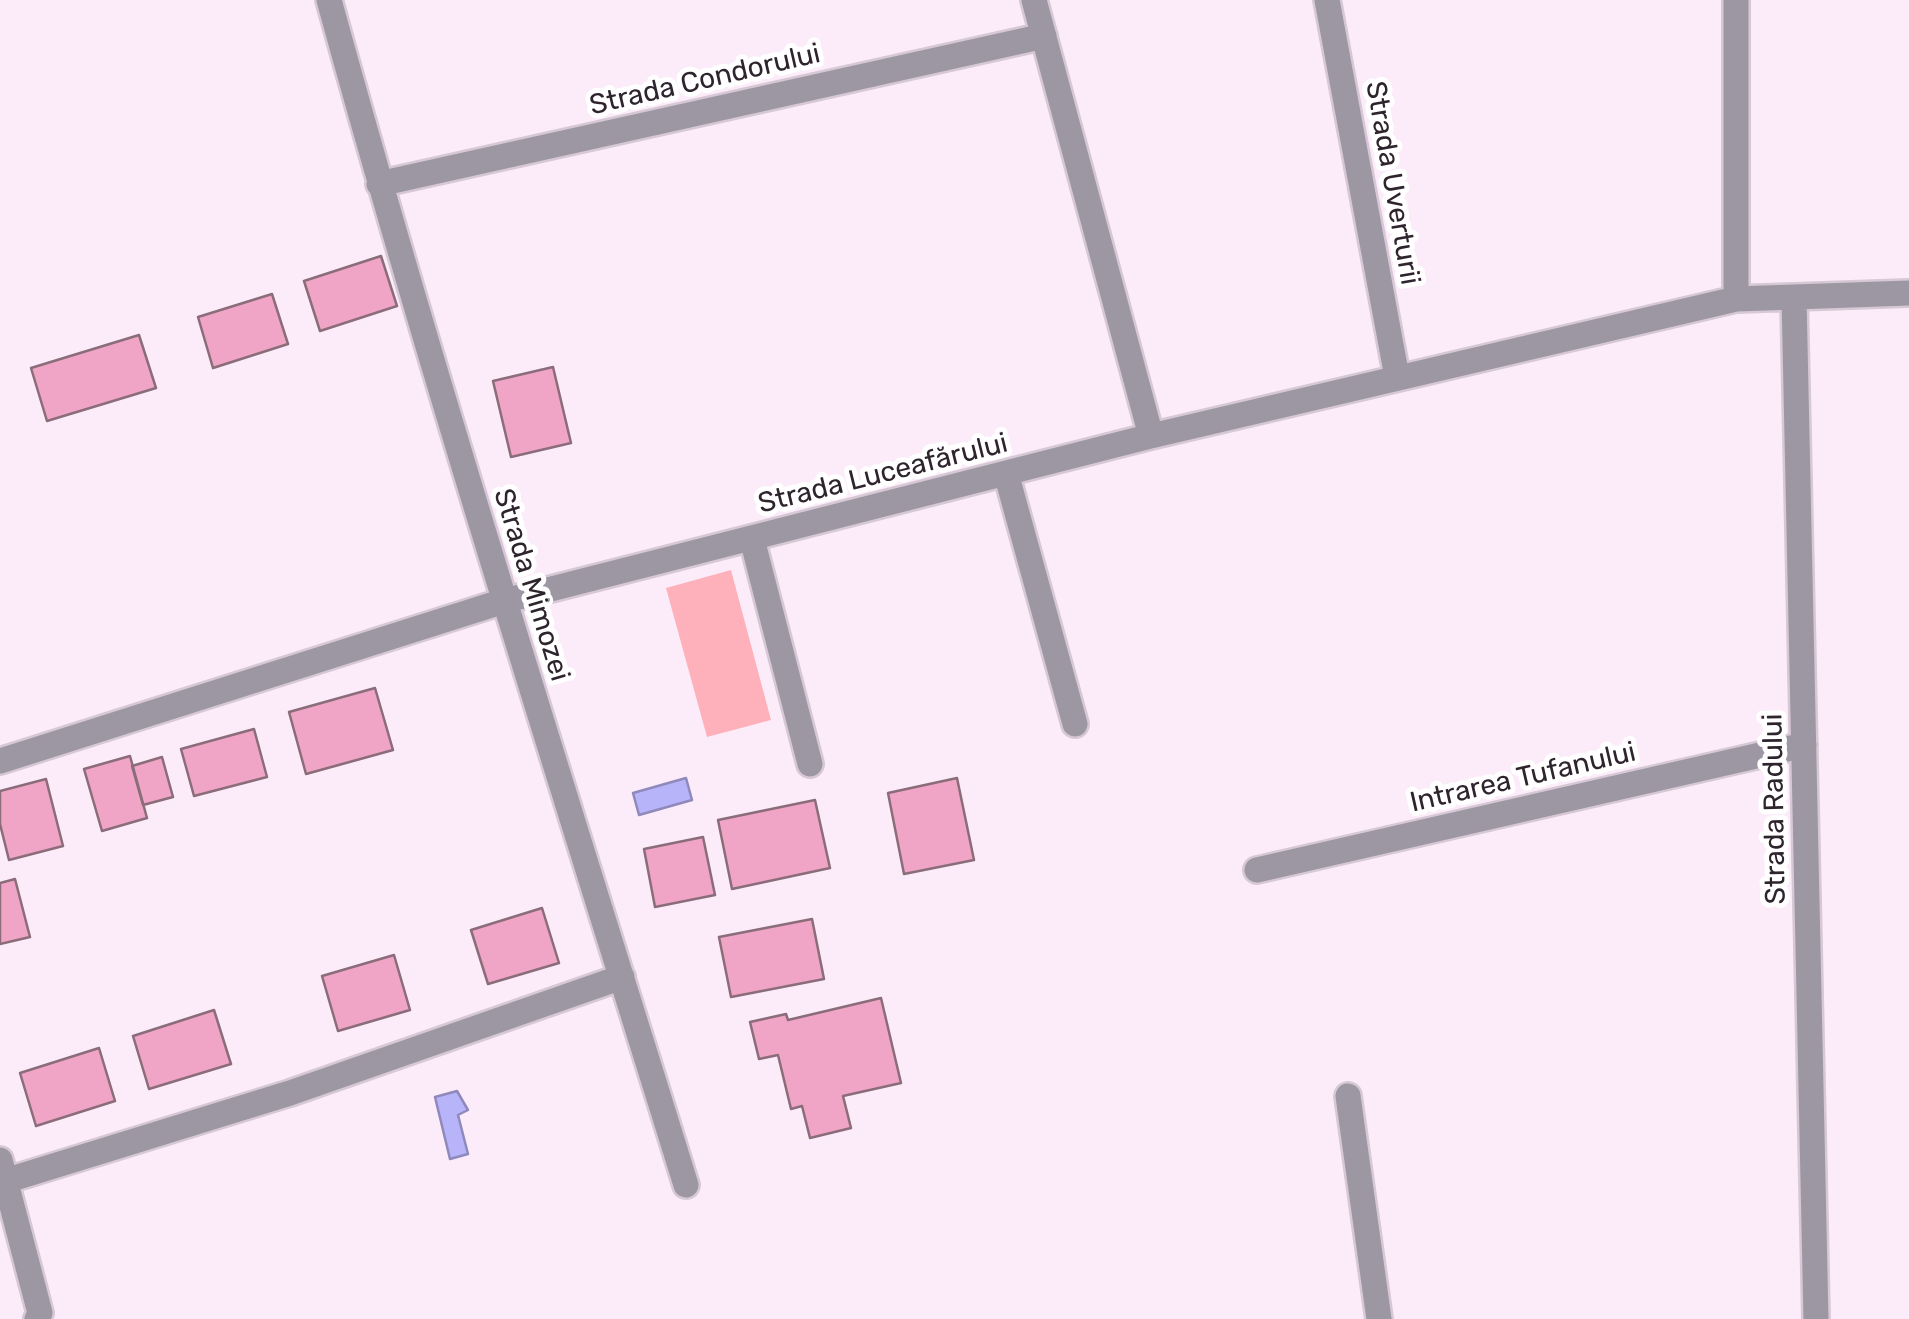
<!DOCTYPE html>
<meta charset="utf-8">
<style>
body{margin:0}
canvas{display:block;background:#fcecfa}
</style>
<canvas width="1909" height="1319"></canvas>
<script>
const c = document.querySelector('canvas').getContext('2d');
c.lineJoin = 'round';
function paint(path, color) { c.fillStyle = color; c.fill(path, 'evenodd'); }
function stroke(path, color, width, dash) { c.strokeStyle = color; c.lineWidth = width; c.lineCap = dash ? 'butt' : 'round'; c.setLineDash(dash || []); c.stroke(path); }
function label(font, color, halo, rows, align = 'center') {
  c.font = font + ' Rubik,sans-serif'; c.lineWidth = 10; c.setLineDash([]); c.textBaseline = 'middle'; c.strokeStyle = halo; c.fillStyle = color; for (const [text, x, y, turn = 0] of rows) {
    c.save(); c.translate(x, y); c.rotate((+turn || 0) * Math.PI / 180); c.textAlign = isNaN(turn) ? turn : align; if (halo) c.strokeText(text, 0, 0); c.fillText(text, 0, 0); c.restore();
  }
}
paint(new Path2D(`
 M731 570 771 720 707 737 666 588Z`), '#feb1ba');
const water = new Path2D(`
 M686 778 692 800 639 815 633 793Z
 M457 1091 468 1110 458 1115 468 1154 450 1159 435 1097Z`);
paint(water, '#b8b4fa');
stroke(water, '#8f89bc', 2.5);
const building = new Path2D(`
 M381 256 397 306 320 331 304 281Z
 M272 294 288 344 213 368 198 317Z
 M139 335 156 388 47 421 31 368Z
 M553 367 571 443 511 457 493 381Z
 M375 688 393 750 306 774 289 712Z
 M254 729 267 777 194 796 181 749Z
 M130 756 147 818 102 831 84 769Z
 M162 757 173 797 143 805 132 766Z
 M957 778 974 860 904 874 888 793Z
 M46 779 63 846 9 860 0 824V791Z
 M815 800 830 868 732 889 718 820Z
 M703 837 715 895 655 907 644 849Z
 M15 879 30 937 0 944V883Z
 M542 908 559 963 488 984 471 930Z
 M812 919 824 979 731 997 719 937Z
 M394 955 410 1010 338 1031 322 976Z
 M881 998 901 1083 843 1096 851 1128 810 1138 802 1106 791 1109 778 1055 759 1059 750 1022 786 1014 788 1020Z
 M214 1010 231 1064 149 1089 133 1036Z
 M99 1048 115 1101 36 1126 20 1073Z`);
paint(building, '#f0a5c7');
stroke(building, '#8b6d7a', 2.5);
const minor = new Path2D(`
 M329 0C438 398 564 791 686 1185
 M1034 0 1151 436
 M1327 0 1397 377
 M1736 0V299
 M379 184 1044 36
 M1794 297 1816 1319
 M1006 473 1075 724
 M752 539 810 764
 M0 761 504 601 1151 436 1736 299 1909 293
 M1257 870 1804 745
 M1348 1096 1379 1319
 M0 1160 40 1313 37 1319
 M5 1181 290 1093 622 977`);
stroke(minor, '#d7c8d5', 30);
stroke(minor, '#9d97a4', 25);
label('28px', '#2e242d', '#fff', [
 ["Strada Condorului",705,80,-13],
 ["Strada Uverturii",1392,183,80],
 ["Strada Luceafărului",883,474,-14],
 ["Strada Mimozei",531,585,73],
 ["Intrarea Tufanului",1523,778,-13],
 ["Strada Radului",1775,809,-91]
]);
</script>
